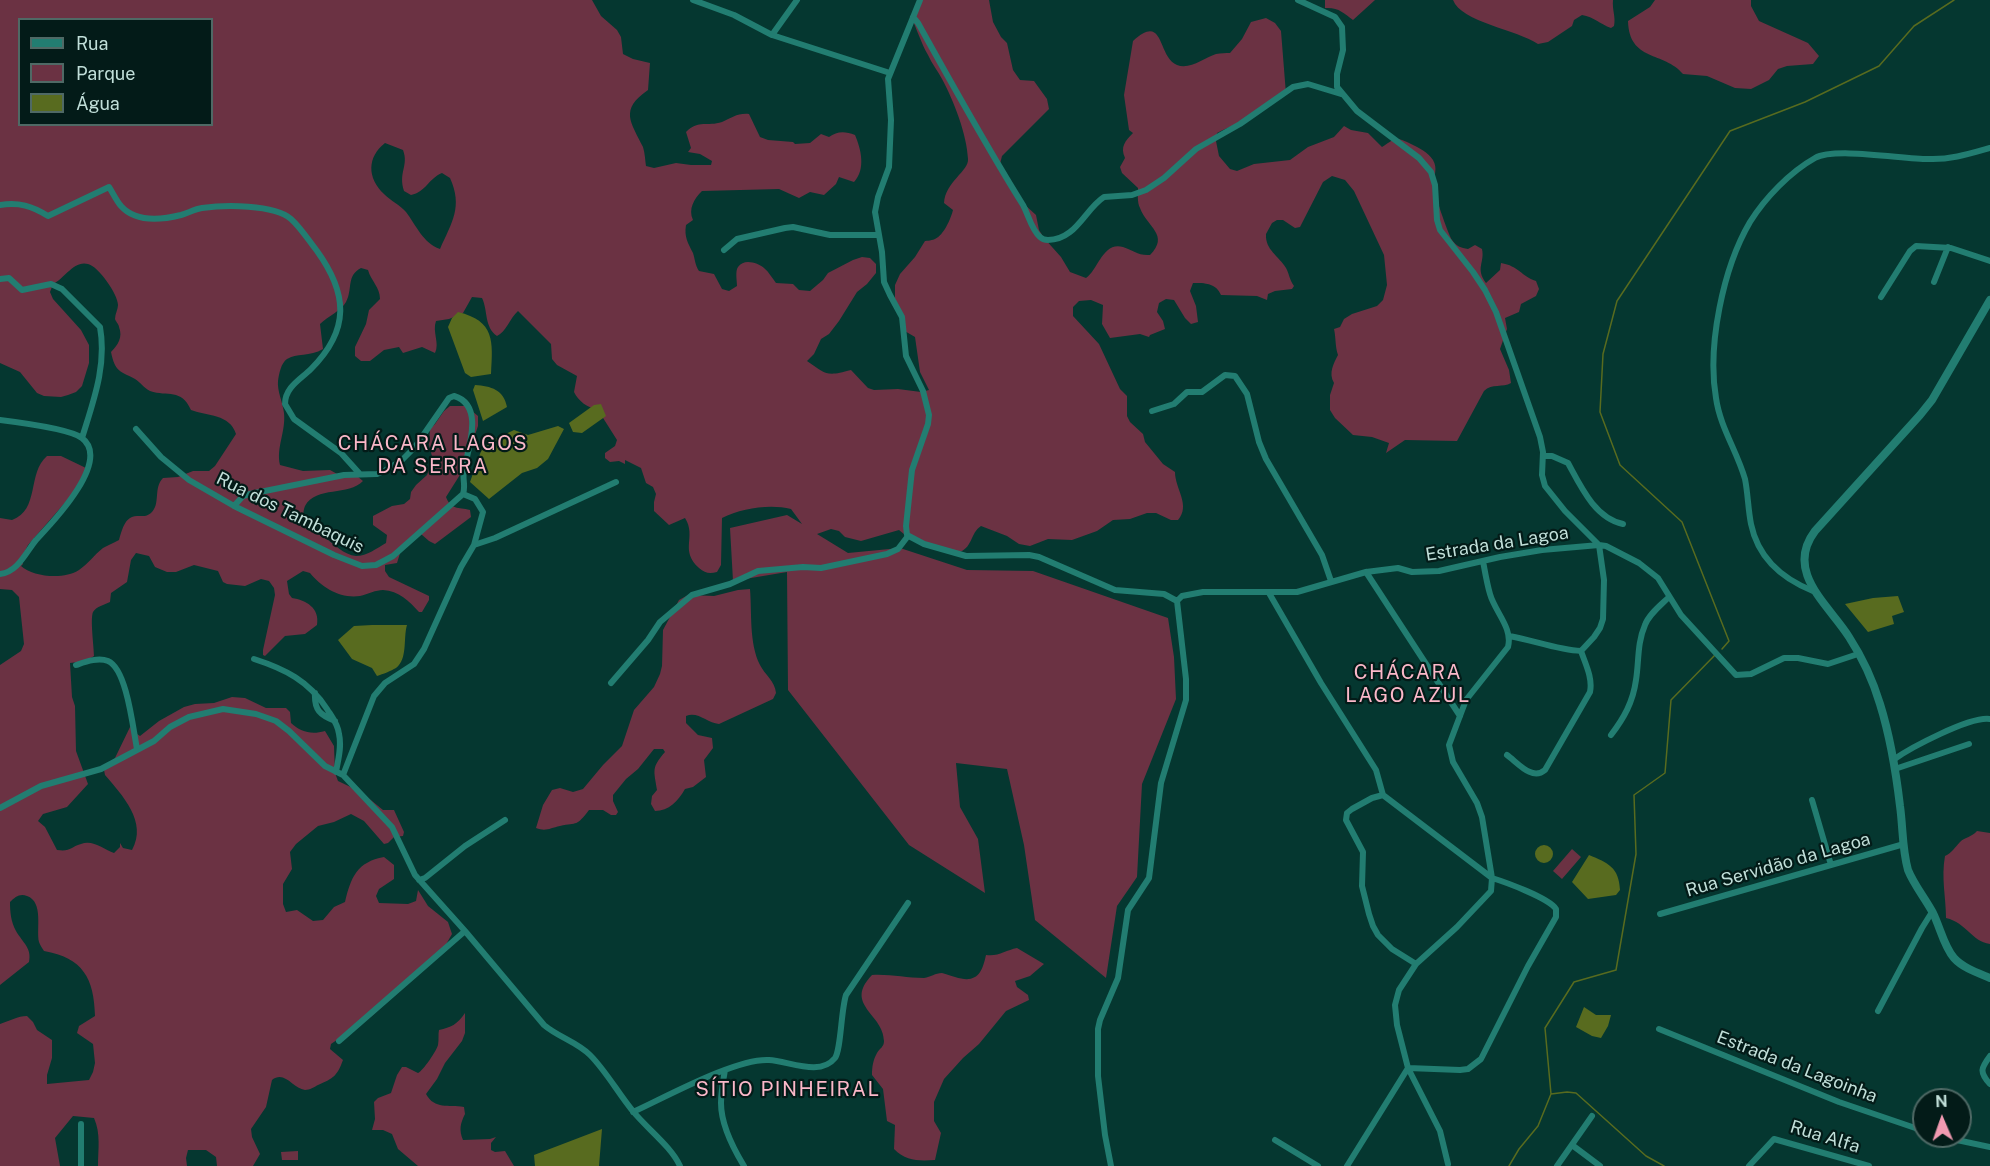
<!DOCTYPE html>
<meta charset="utf-8">
<style>
body{margin:0}
#map{position:relative;width:1990px;height:1166px;overflow:hidden;background:#053730;font-family:"Public Sans",sans-serif}
canvas{display:block}
.legend{position:absolute;left:18px;top:18px;width:195px;height:108px;box-sizing:border-box;background:#031b18;border:2px solid #4f6965;margin:0;padding:8px 10px;list-style:none;font-size:18px;color:#c1dfd9}
.legend li{display:flex;align-items:center;gap:12px;height:30px}
.legend b{width:30px;border:2px solid #4f6965}
.north{position:absolute;left:1912px;top:1088px;width:60px;height:60px;box-sizing:border-box;background:#031b18;border:2px solid #4f6965;border-radius:50%;rotate:358deg;font-size:16px;font-weight:700;line-height:24px;text-align:center;color:#c1dfd9}
.north::after{content:'';display:block;margin:auto;width:21px;height:27px;background:#f19ab1;clip-path:polygon(50% 0,100% 100%,50% 72%,0 100%)}
</style>
<div id="map">
<canvas width="1990" height="1166"></canvas>
<ul class="legend">
<li><b style="height:8px;background:#227d71"></b>Rua</li>
<li><b style="height:16px;background:#6b3243"></b>Parque</li>
<li><b style="height:16px;background:#586b1f"></b>Água</li>
</ul>
<div class="north">N</div>
</div>
<script>
const c = document.querySelector('canvas').getContext('2d');
c.lineJoin = 'round';
function paint(path, color) { c.fillStyle = color; c.fill(path, 'evenodd'); }
function stroke(path, color, width, dash) { c.strokeStyle = color; c.lineWidth = width; c.lineCap = dash ? 'butt' : 'round'; c.setLineDash(dash || []); c.stroke(path); }
function label(font, color, halo, rows, align = 'center') {
  c.font = font + ' "Public Sans",sans-serif'; c.lineWidth = 4.5; c.setLineDash([]); c.textBaseline = 'middle'; c.strokeStyle = halo; c.fillStyle = color; for (const [text, x, y, turn = 0] of rows) {
    c.save(); c.translate(x, y); c.rotate((+turn || 0) * Math.PI / 180); c.textAlign = isNaN(turn) ? turn : align; if (halo) c.strokeText(text, 0, 0); c.fillText(text, 0, 0); c.restore();
  }
}
paint(new Path2D(`
 M0 0H592L601 16 617 30 621 37 623 54 633 59 650 63 648 90C619 110 631 122 643 147 645 153 645 160 646 166L654 168 676 163 691 165H711L712 161 700 154 688 152 691 148 686 132C699 119 707 127 722 122 732 118 737 113 749 114L760 137 768 140 793 142 795 144 810 143 821 134 829 137C837 131 845 131 855 135 861 149 866 169 854 182L839 177 836 184 824 195 810 192 799 198 779 189 702 191C694 199 688 209 693 220L686 225C684 237 688 243 693 253 695 259 695 265 699 271L714 274 722 289 729 291 737 286C737 281 735 271 738 267 744 258 758 263 764 268 769 272 772 278 776 283L793 284 799 290 810 291 823 280 828 273 853 260 862 257 870 258 876 264V273L867 284 857 292 839 321 829 334 821 339 814 354 807 361C826 374 826 377 851 370L868 388 874 390 898 389 921 392 929 390 920 372 915 337 903 330 901 311 895 299V285L900 274 915 257 925 241C926 241 934 240 935 239 944 235 951 218 953 210L944 203C945 182 969 171 968 159 967 135 954 101 942 79 938 71 932 64 928 55 921 43 917 29 911 17L918 0H989L993 22 1001 37 1007 43 1013 70 1020 80 1034 81 1047 99 1049 109 1002 156 1000 164 1024 204 1036 215 1039 230 1044 238 1061 257 1070 272 1086 278C1098 270 1103 241 1123 247 1133 250 1138 256 1150 255 1170 235 1147 227 1140 208 1137 202 1138 194 1138 188L1122 173 1120 167 1125 158C1120 147 1125 141 1133 133L1129 130 1124 95 1133 41C1165 12 1157 57 1177 65 1190 70 1204 58 1216 54 1221 53 1226 53 1230 53L1242 39 1251 22 1266 18 1275 23 1281 31 1286 94C1273 105 1255 115 1240 123 1232 126 1224 129 1217 133L1216 141 1219 156 1230 169 1237 171 1254 164 1290 160 1308 147 1334 137 1344 126 1351 130 1368 133 1382 147C1396 138 1395 136 1411 144 1419 148 1428 152 1433 160 1438 169 1434 175 1433 183 1433 190 1448 234 1452 240 1456 246 1461 248 1468 249L1475 245 1482 249C1485 263 1475 268 1486 283L1500 270 1501 263C1519 266 1521 276 1536 281L1539 289 1536 296 1521 304 1519 312 1505 318 1507 329 1500 349 1509 370 1511 383C1503 388 1492 383 1484 391L1457 441 1405 440 1386 453 1389 443 1372 437 1353 435 1335 418 1330 410V395L1334 383C1328 373 1334 363 1338 355 1335 346 1336 338 1334 329L1340 327 1344 319 1352 314 1377 306 1383 300 1387 285 1384 255 1354 191 1345 180 1332 176 1323 182 1300 227 1295 228 1283 220H1277L1272 223 1266 234C1265 250 1279 256 1286 268 1289 273 1289 279 1294 286L1292 289 1275 291 1268 294 1267 300 1257 296 1221 295C1216 283 1205 283 1193 283L1190 291 1196 306 1198 322 1191 324 1185 318 1174 300 1166 299 1159 303 1157 312 1163 321 1165 329 1150 335 1149 337 1140 334 1110 338 1102 324 1103 305 1091 300 1079 301 1073 307V316L1099 344 1120 389 1127 396V416L1130 422 1143 434 1145 442 1163 464 1175 472C1175 489 1191 505 1178 520H1171L1156 513H1147L1130 519 1113 520 1097 531 1072 540 1048 539 1030 546 1019 544 1007 536 981 526C970 533 973 549 957 553L910 539 899 530 861 541 845 537 839 531 831 529 817 534 848 553 900 548 967 570 1033 571 1168 618 1174 657 1176 699 1142 784 1137 877 1117 906 1106 978 1035 920 1024 845 1007 769 956 763 960 807 978 839 985 893 909 845 788 690 787 572 733 581 730 528 787 515 802 524 791 509C770 504 742 508 722 518L721 565 717 572C709 574 705 573 699 568 679 550 697 537 685 518L669 525 654 511V502L656 494 653 487 646 483 641 468 625 460V464L619 461 610 462 605 458V453L615 446 617 440 598 410C588 408 578 401 574 392L577 376 557 365 552 359 551 344 518 311C510 318 506 332 497 336 484 327 488 310 482 298L472 297 463 313 449 319 436 321C432 332 440 343 435 353L422 347 403 353 399 347 384 350 370 361H361L355 356V347L366 324 369 310 380 299C380 287 371 281 368 270L361 268C346 276 353 289 346 302 341 311 328 316 320 324L323 349C310 357 296 353 287 359 281 363 279 374 278 381 277 391 283 403 284 413 286 432 276 447 280 465L303 471 330 470 339 475 357 476 363 481C349 496 316 486 305 506 302 513 303 523 308 528 312 533 319 534 324 537 334 544 344 555 356 556 367 556 377 548 386 543L387 535 373 525V516L392 506 404 504 410 499 411 492 416 485 427 475 433 460 429 445 430 429 435 424 444 411 450 406H466L478 416V426L463 470 446 497C451 510 458 507 470 510L471 517 435 544 429 541 421 534 401 550 397 563 385 565V571L389 577 429 596V600L422 612H419C409 601 399 591 383 590 376 590 368 594 360 596 341 599 322 588 310 573L303 571 287 581 289 594 292 598C306 600 320 608 317 625L305 634 285 636 265 656 263 655V650L275 595 274 588 269 581 261 579 245 586 227 584 223 582 218 571 194 565 176 572H167L155 567 149 556 136 553 131 560 127 582 111 593 110 602C104 605 97 606 93 612 90 619 94 647 94 656L86 661 70 663 72 697 75 706 76 751 88 784 67 807 43 814 38 821 45 827 57 850C71 852 70 847 81 844 92 839 104 849 114 853L120 847V843L123 848 132 850C148 822 122 795 105 775L104 770 115 758 131 725 137 734 140 736 159 721 184 707 195 704 214 703 232 697 245 698 266 708H286L290 712 291 723C301 732 311 735 325 731L334 746 335 773 338 781 361 792 383 810H394L404 832 403 836 394 837 388 843 384 844 364 821 351 814 334 822 318 826 296 844 290 852 292 869 283 884V904L286 912 297 910 313 921 323 920 334 907 345 902C351 877 357 862 384 857L394 865V879L379 889 376 896 379 903 408 904 416 901 418 890 428 906 448 922 452 934 444 948 373 1015 331 1044 330 1049 343 1060C337 1076 334 1078 318 1085 314 1087 310 1090 305 1090 293 1089 285 1070 272 1080L266 1107 251 1129 252 1137 260 1154 253 1166H217L216 1157 206 1150H188L186 1158 187 1166H98C98 1149 101 1134 94 1118L73 1116 55 1138 60 1166H0V1024C9 1021 18 1016 27 1016L33 1022 37 1030 52 1040V1058L47 1075V1084L89 1080 93 1072 95 1063 93 1044 77 1033 79 1026 95 1016C94 978 83 958 44 951 42 948 40 945 39 942 36 929 44 902 27 896 20 893 15 897 10 902 10 912 11 922 16 931 23 943 32 948 29 962L0 985V665L21 651 24 644 19 597 12 590 0 589V518L12 520C40 510 27 473 47 456H61L86 468 77 489 28 545 21 559 23 564 21 566C33 577 64 580 79 570 88 564 94 555 103 548 108 545 114 543 119 540 122 530 125 515 138 516 144 516 146 517 151 513 161 504 153 488 163 478L178 477 193 471H209L215 466 236 434C230 414 207 416 191 410 181 388 168 397 150 391 144 388 140 382 135 379 120 371 115 372 111 352 118 345 123 337 119 327 119 325 115 320 115 319 115 314 118 309 118 305 118 294 98 266 88 264 74 260 64 279 53 284L50 292 53 299 81 330 89 345V363L82 386 76 392 68 395 61 397 44 396 37 393 20 372 0 363ZM20 20H212V124H20ZM385 143 403 150C409 166 398 172 404 191L411 195C426 192 429 178 442 173L450 178C463 207 452 222 440 249 423 243 416 225 406 212 400 205 391 201 384 194 367 178 367 157 385 143Z
 M1325 0H1375L1353 20C1344 13 1338 7 1325 8Z
 M1453 0H1613C1612 10 1616 17 1614 26L1611 28C1600 24 1594 17 1582 15L1574 20 1572 26 1548 42 1538 44C1518 30 1461 22 1453 0Z
 M1655 0H1751V6L1759 21 1808 43 1819 56 1813 64 1787 66 1778 69 1769 80 1751 89 1735 88 1707 76 1683 74C1664 51 1629 62 1628 21L1650 7Z
 M750 589C752 613 749 643 760 665 765 675 775 681 776 693L773 699 719 724C707 723 698 711 686 716V723L698 735 712 738 713 748 704 760 706 777 693 787 685 789C678 801 669 811 655 811L651 804 652 796 657 790C654 770 651 768 665 752L663 749H654L638 769 626 779 613 795V801L618 812 616 815H611L603 810H589C576 827 578 822 560 826 550 828 546 832 536 828L543 805 552 790 560 788 573 792 583 789 603 765 622 746 634 710 654 687 660 674 662 666 663 630 679 600 688 595 714 596 738 590Z
 M1977 831 1990 833V944C1971 941 1967 923 1946 918 1946 897 1941 878 1945 856 1952 853 1955 847 1960 842 1965 837 1972 837 1977 831Z
 M1572 849 1581 857 1562 879 1553 871Z
 M1017 948 1044 964 1030 976 1015 981 1017 987 1028 995 1029 1000 1006 1011 979 1044 963 1058 944 1079 934 1102V1121L941 1133 935 1160C918 1161 906 1161 894 1149L895 1125 887 1121 883 1089 872 1075C872 1067 873 1060 877 1053 880 1048 884 1047 884 1041 884 1014 843 1005 872 975 890 974 906 978 924 978 931 977 935 973 942 973 947 974 950 976 955 977 977 984 982 973 986 955 998 957 1006 950 1017 948Z
 M465 1013V1033L462 1041 445 1063 437 1079 426 1094C435 1110 448 1104 464 1107L465 1114C460 1124 459 1130 463 1140L490 1139 496 1137 491 1143V1150L495 1152 505 1151 514 1166H418L398 1149 392 1134 383 1130H372L375 1119 374 1102 378 1098 391 1093 397 1075 402 1067H406L418 1073C423 1071 437 1050 438 1045 439 1040 438 1034 439 1030 451 1027 457 1025 465 1013Z
 M298 1151V1160H282L281 1152Z`), '#6b3243');
paint(new Path2D(`
 M458 312C495 321 493 341 491 374L471 377 465 373 448 327 452 318Z
 M475 385C491 386 504 390 507 407L483 421 473 390Z
 M601 404 606 416 582 433 573 432 569 423 594 405Z
 M558 426 564 429 548 459 537 468 522 473 489 499 470 482 485 440 489 442 514 430 528 435Z
 M1898 596 1904 612 1892 616 1894 624 1868 632 1845 604 1873 598Z
 M372 625H407C403 638 408 659 396 668 391 671 383 674 377 676L372 668 352 659 338 640 354 626Z
 M1535 854a9 9 0 1 1 18 0a9 9 0 1 1-18 0Z
 M1589 855C1608 863 1619 867 1620 890L1616 895 1588 899 1572 882Z
 M1584 1007 1596 1015H1611L1608 1026 1601 1038 1592 1036 1576 1027Z
 M602 1129 599 1166H535L534 1155Z`), '#586b1f');
stroke(new Path2D(`
 M1722 649 1729 641 1682 522 1620 465 1600 412 1603 354 1617 301 1730 131 1805 102 1879 66 1914 26 1954 0
 M1551 1094 1567 1092 1576 1093 1646 1156 1664 1166
 M1509 1166 1519 1149 1538 1126 1551 1094 1545 1028 1574 982 1616 970 1636 854 1634 795 1665 773 1671 700 1715 655`), '#586b1f', 1.5);
stroke(new Path2D(`
 M693 0 734 15 772 35 797 0
 M920 0 888 79 891 120 889 167 878 197 875 212 882 252 884 282 890 295 902 317 906 356 923 391 929 415 928 424 912 470 906 526 907 535 924 544 966 556 1029 555 1039 557 1115 590 1164 594 1177 601 1182 596 1203 592H1297L1366 572 1398 568 1412 572 1439 571 1500 557 1542 550 1599 545 1606 546 1639 563 1658 578 1681 615 1736 675 1751 674 1784 658H1798L1828 664 1858 654
 M1298 0 1335 17 1342 27 1343 50 1337 74V87L1357 111 1419 158 1431 172 1435 185 1437 220 1440 230 1473 272 1485 290 1496 312 1540 437 1543 452 1542 475 1545 486 1565 511 1599 545 1604 580 1603 619 1600 628 1594 637 1581 651C1557 650 1533 640 1509 636
 M913 17 918 23C952 84 986 146 1023 205 1028 214 1032 231 1040 237 1042 239 1046 240 1048 240 1076 240 1085 209 1104 197L1132 195 1146 190 1164 178 1196 149 1240 124 1293 87 1308 84 1341 94
 M772 35 890 73
 M0 205C19 202 32 206 48 216L109 187C113 193 116 200 121 206 136 223 161 220 181 215 188 213 195 209 202 208 224 205 274 204 291 219 301 228 309 241 317 251 348 294 350 330 311 369 301 379 285 387 285 404L294 419 341 453 359 473
 M724 250 737 239 785 228 793 227 830 235H879
 M0 279 9 278 22 290 51 284 62 289 100 327C107 366 93 402 82 438
 M1934 282 1948 247
 M1881 297 1910 251 1916 246 1951 248 1990 261
 M1152 411 1174 404 1187 392H1202L1225 375 1235 376 1247 394 1259 442 1266 459 1322 555 1331 581
 M0 420C16 422 70 429 82 438 112 461 52 523 36 540 26 552 18 572 0 574
 M136 429 161 457 189 480 234 506 334 555 362 566 376 565 393 556 463 494C466 486 462 478 464 470 468 449 485 405 454 396L449 398 415 447 401 461 384 471 377 474 344 475 250 494 243 496 234 506
 M1543 456H1552L1568 463C1581 487 1595 518 1623 524
 M463 494 475 499 483 512 474 545 461 567 424 649 414 664 385 683 374 696 343 775 392 827 415 875 465 931 544 1025C558 1037 577 1042 590 1055 606 1071 618 1093 632 1110 646 1128 671 1146 680 1166
 M474 545 495 538 616 482
 M1366 572 1460 716
 M1813 591C1783 579 1758 558 1751 524 1748 509 1748 494 1745 479 1737 451 1720 427 1716 398 1707 346 1723 268 1750 222 1765 198 1790 172 1815 158 1835 147 1902 159 1928 159 1950 160 1969 154 1990 148
 M1269 593 1321 683 1376 770 1383 795 1492 878C1505 882 1549 898 1556 909V917L1528 966 1481 1059 1468 1069 1460 1070 1408 1068 1440 1131 1448 1164
 M254 659C285 669 309 681 327 709 332 717 338 724 339 734 342 747 338 760 336 772
 M76 665C85 662 98 657 108 661 127 669 133 729 137 749
 M611 683 648 640 660 622 692 595 730 584 758 571 803 567 821 568 887 554 898 549 908 536
 M315 693C314 710 320 715 335 721
 M1611 735C1624 718 1633 702 1636 680 1639 662 1637 643 1645 625 1649 614 1661 605 1669 597
 M1507 755C1518 763 1532 781 1545 770L1590 692C1593 678 1585 663 1581 651
 M1893 760C1910 748 1970 716 1990 719
 M1895 769 1969 744
 M1383 795 1372 798 1352 809 1347 813 1346 820 1363 852 1362 886 1369 914 1373 926 1378 935 1392 949 1416 964
 M1812 800 1831 865
 M0 808 41 786 101 769 154 741 170 727 189 717 223 709 256 714 276 721 289 731 325 766 343 775
 M419 880 425 878 465 846 505 820
 M1660 914 1904 844
 M1878 1011 1922 928 1932 912
 M1659 1029 1839 1102 1924 1131
 M339 1041 465 931
 M1990 1056C1981 1068 1979 1072 1990 1084
 M725 1070C723 1081 721 1093 721 1103 721 1125 733 1148 744 1166
 M633 1112C666 1097 736 1058 769 1060 789 1061 820 1077 835 1058 841 1050 841 1010 846 995L908 903
 M81 1124V1166
 M1938 1136 1990 1147
 M1275 1140 1318 1166
 M1572 1145 1600 1166
 M1111 1166 1105 1135 1098 1076V1029L1100 1020 1118 978 1128 910 1149 878 1161 783 1186 700V679L1177 601
 M1347 1166 1408 1068 1397 1025 1395 1005 1399 990 1416 964 1457 927 1491 891 1492 878 1482 817 1477 803 1453 762 1449 745 1466 700 1508 647C1513 628 1495 612 1490 594 1487 584 1485 572 1483 561
 M1557 1166 1592 1116
 M1749 1166 1774 1139 1869 1166`), '#227d71', 6);
stroke(new Path2D(`
 M1990 300 1932 400 1920 415 1815 531C1784 572 1829 605 1849 637 1862 657 1873 681 1880 704 1890 736 1896 772 1900 806 1903 827 1902 849 1908 870 1914 885 1925 898 1933 913 1940 927 1944 947 1954 958 1963 968 1978 973 1990 978`), '#227d71', 8);
label('18px', '#c1dfd9', '#031b18', [
 ["Rua dos Tambaquis",290,513,26],
 ["Estrada da Lagoa",1497,544,-9],
 ["Rua Servidão da Lagoa",1778,865,-16],
 ["Estrada da Lagoinha",1797,1067,21],
 ["Rua Alfa",1825,1137,17]
]);
c.letterSpacing = '1.5px';
label('20px', '#fbb8c9', '#031b18', [
 ["CHÁCARA LAGOS",433,444],
 ["DA SERRA",433,467],
 ["CHÁCARA",1408,673],
 ["LAGO AZUL",1408,696],
 ["SÍTIO PINHEIRAL",788,1090]
]);
c.letterSpacing = '0px';
</script>
